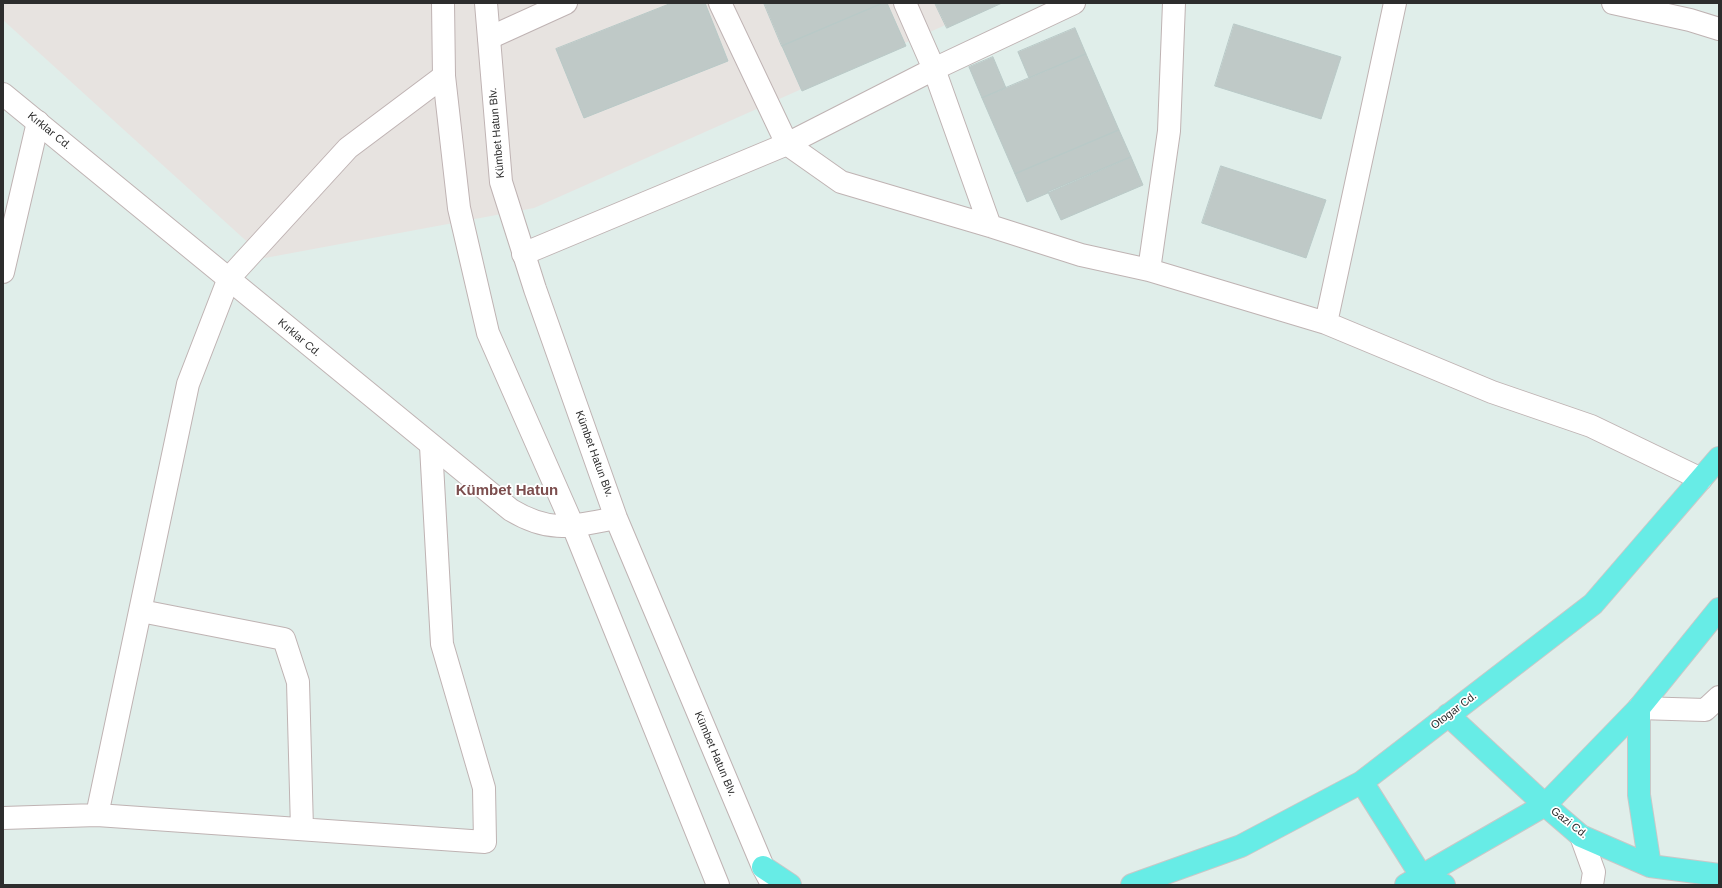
<!DOCTYPE html>
<meta charset="utf-8">
<style>
body{margin:0}
#map{position:relative;width:1722px;height:888px;overflow:hidden;background:#e0eeea;font-family:Arial,sans-serif}
canvas{display:block}
.frame{position:absolute;inset:0;border:4px solid #2d2d2d;pointer-events:none}
</style>
<div id="map">
<canvas width="1722" height="888"></canvas>
<div class="frame"></div>
</div>
<script>
const c = document.querySelector('canvas').getContext('2d');
c.lineJoin = 'round';
function paint(path, color) { c.fillStyle = color; c.fill(path, 'evenodd'); }
function stroke(path, color, width, dash) { c.strokeStyle = color; c.lineWidth = width; c.lineCap = dash ? 'butt' : 'round'; c.setLineDash(dash || []); c.stroke(path); }
function label(font, color, halo, rows, align = 'center') {
  c.font = font + ' Arial,sans-serif'; c.lineWidth = 3.5; c.setLineDash([]); c.textBaseline = 'middle'; c.strokeStyle = halo; c.fillStyle = color; for (const [text, x, y, turn = 0] of rows) {
    c.save(); c.translate(x, y); c.rotate((+turn || 0) * Math.PI / 180); c.textAlign = isNaN(turn) ? turn : align; if (halo) c.strokeText(text, 0, 0); c.fillText(text, 0, 0); c.restore();
  }
}
paint(new Path2D(`
 M3 3H995L534 208 265 258 3 20Z`), '#e7e3e0');
const building = new Path2D(`
 M672 3H705L728 61 584 118 556 49Z
 M764 3H883L782 46Z
 M883 3H887L906 46 802 91 782 46Z
 M935 3H1002L947 28Z
 M1234 24 1341 57 1321 119 1215 86Z
 M1075 28 1086 54 1029 78 1018 52Z
 M1086 54 1119 130 1015 174 982 98Z
 M993 57 1006 88 982 98 969 67Z
 M1119 130 1131 157 1027 202 1015 174Z
 M1131 157 1143 185 1061 220 1048 192Z
 M1221 166 1326 200 1306 258 1202 223Z`);
paint(building, '#bfc9c7');
stroke(building, '#b9c9c7', 1);
const street = new Path2D(`
 M720 3 787 144 841 182 990 226 1081 255 1149 270 1326 323 1492 392 1591 426 1701 479
 M905 3 934 69 990 226
 M1613 3 1690 20 1719 29
 M489 38 566 3
 M523 254 787 144 934 69 1074 3
 M1149 270 1169 131 1174 3
 M3 272 38 122
 M1326 323 1395 3
 M141 611 284 639 298 682 302 829
 M1639 708 1705 710 1719 697
 M97 815 188 384 229 278 348 148 444 76
 M3 818 97 815 485 842 484 788 442 644 431 446`);
const secondary = new Path2D(`
 M443 3 444 76 459 208 488 333 573 526 718 885
 M486 3 501 182 535 289 616 518 763 867 772 884
 M3 94 511 510C551 534 573 526 616 518
 M1581 836 1594 872 1592 885`);
const primary = new Path2D(`
 M1639 708V795L1650 866
 M1448 715 1545 805 1581 836 1650 866 1719 875
 M1362 782 1422 877 1444 885
 M763 867 790 885
 M1132 885 1241 846 1362 782 1593 604 1719 458
 M1406 885 1545 805 1639 708 1719 609`);
stroke(street, '#bfb3b3', 24);
stroke(secondary, '#bfb3b3', 24);
stroke(primary, '#c8c8c8', 24);
stroke(street, '#fff', 22);
stroke(secondary, '#fff', 22);
stroke(primary, '#67ece6', 22);
label('11px', '#2d2d2d', '#fff', [
 ["Kırklar Cd.",49,131,39],
 ["Kümbet Hatun Blv.",497,133,-95],
 ["Kırklar Cd.",299,338,40],
 ["Kümbet Hatun Blv.",594,454,70],
 ["Otogar Cd.",1454,711,-37],
 ["Kümbet Hatun Blv.",715,754,67],
 ["Gazi Cd.",1569,823,38]
]);
label('bold 15px', '#7c4e4e', '#fff', [
 ["Kümbet Hatun",507,491]
]);
</script>
